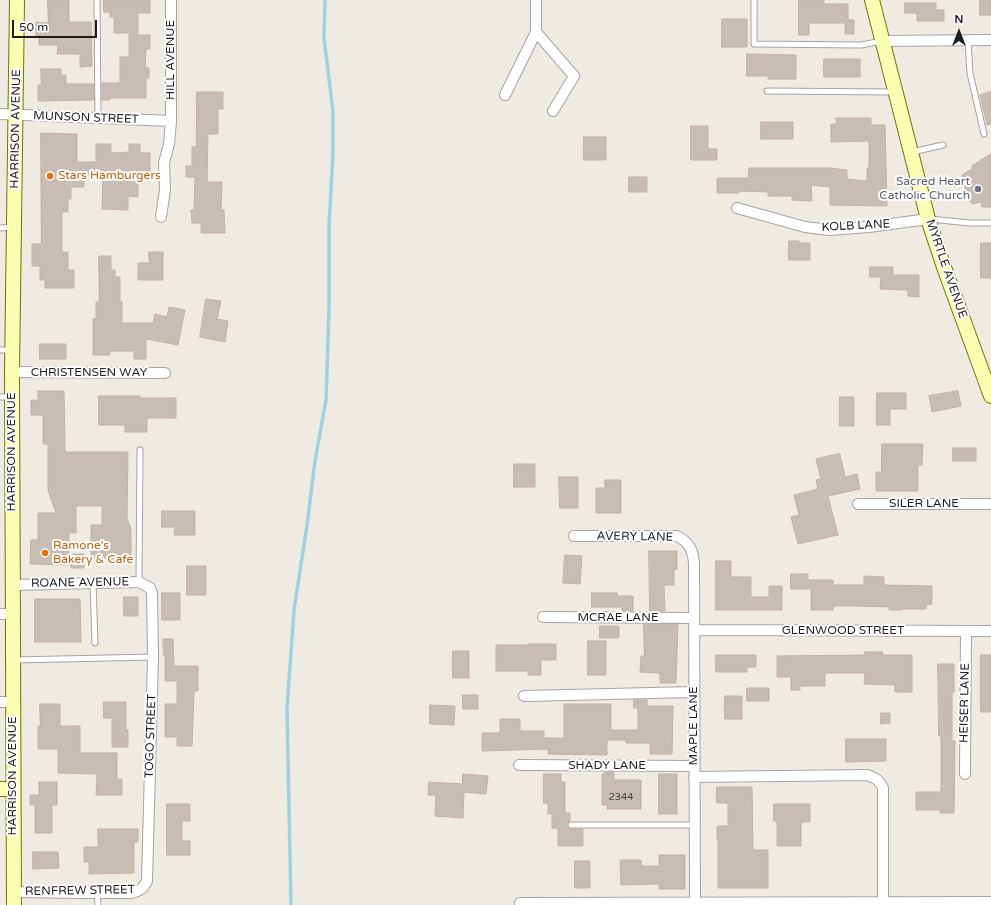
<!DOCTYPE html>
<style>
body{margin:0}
#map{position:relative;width:991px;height:905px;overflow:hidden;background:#f0ebe2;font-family:"Varela Round",sans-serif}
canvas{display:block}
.north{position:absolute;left:939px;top:12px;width:40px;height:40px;-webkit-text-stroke:3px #fff;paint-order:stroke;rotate:0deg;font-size:11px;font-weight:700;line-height:16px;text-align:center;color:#1d1d1d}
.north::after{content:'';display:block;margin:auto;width:14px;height:18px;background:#1d1d1d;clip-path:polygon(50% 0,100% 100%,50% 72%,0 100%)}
.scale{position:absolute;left:12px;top:20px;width:85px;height:18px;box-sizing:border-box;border:2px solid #1d1d1d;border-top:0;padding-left:5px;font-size:12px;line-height:14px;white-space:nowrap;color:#1d1d1d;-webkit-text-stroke:3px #fff;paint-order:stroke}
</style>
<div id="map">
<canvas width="991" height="905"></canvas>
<div class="north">N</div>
<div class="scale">50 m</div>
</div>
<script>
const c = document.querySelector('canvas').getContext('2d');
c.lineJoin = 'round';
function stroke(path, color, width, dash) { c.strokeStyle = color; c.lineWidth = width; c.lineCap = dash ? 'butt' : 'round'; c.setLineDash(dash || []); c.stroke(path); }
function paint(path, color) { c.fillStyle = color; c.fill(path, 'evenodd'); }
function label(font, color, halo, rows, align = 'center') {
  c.font = font + ' "Varela Round",sans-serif'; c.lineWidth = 4; c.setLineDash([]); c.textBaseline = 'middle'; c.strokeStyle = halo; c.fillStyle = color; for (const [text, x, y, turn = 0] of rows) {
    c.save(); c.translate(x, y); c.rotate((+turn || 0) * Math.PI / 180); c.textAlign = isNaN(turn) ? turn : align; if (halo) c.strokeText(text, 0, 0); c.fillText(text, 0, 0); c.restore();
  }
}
stroke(new Path2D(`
 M291 905 287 708 294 610 307 525 315 461 326 400 329 309V227L333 152V112L324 38 325 0`), '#9ed2e2', 3.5);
const building = new Path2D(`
 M48 0H69V22H91L92 66 80 67V54H57L58 45H39V37H36V22L48 23Z
 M104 0H150V13H138V35H150V49H146L145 67 149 68V78H146V98H110V100H102V83H120V57H129V33H114V17H110V12H104Z
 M799 0H824V4H848V20H854V34H845V23H809V35H799Z
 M980 0H991V15H980Z
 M905 3H936V10H944V21H917V13H905Z
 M722 19H747V47H722Z
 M747 54 796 55V79H768V76H747Z
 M824 59H860V77H824Z
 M41 69H61V75H66V84H94V100L38 101V85H41Z
 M197 92H223V109H218V134H208L207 182H222L221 210H224L225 233H201V223H192L191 210H194L195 177H186V166H192V147H196Z
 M991 92V124L987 125 980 95Z
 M836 118H871V125H885L887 206 830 205V187L811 185 812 201 792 200V196H768V192L739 191V193H717V178H748L749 168H830L847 170V179L867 181V168H869V141L831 142V124H836Z
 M761 122H793V139H761Z
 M691 126H708V149H717V160H691Z
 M41 133 77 134V162H96V144H111V153L129 152V144H140V153H150V171H138V197L128 196V210L102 209 103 175H84V187H71V199H68V212H62V252H68V270H74V288H45V280H40V266H32V244H41Z
 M584 137H606V160H584Z
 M991 154V207H982L981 202 972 204 971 201H968L962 175 972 169V166Z
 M629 177H647V192H629Z
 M789 241H799V243H810V260H789Z
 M981 243H991V278H981Z
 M149 252H163V280H138V263H149Z
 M99 256H111V270H115V277H120V302H122V323H153L155 314 167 317 169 307 185 310 178 345 146 339V359H134V351H110V355H93V319H96V302H99Z
 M870 267H893V275H919V297L908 296V290L880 289 881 277H870Z
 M206 299 221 301 217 319 228 321 225 342 200 337Z
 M40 344H66V359H40Z
 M38 391H64L65 452H128L127 518 131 530V559H91V525H102V506H76V533H69V554H84V568H71V565L30 564 31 540H38V513H56L48 490V444H43V415H31V400H38Z
 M958 391 961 406 932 412 929 396Z
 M877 393H906V409H890V425H877Z
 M99 396H140V398H176V418H147V432H125V425H99Z
 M840 397H854V426H840Z
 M882 444H923L922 465H918V491H876V472H881Z
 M953 448H976V461H953Z
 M840 454 845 477 857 474 860 489 828 496 838 535 798 544 791 517 799 515 794 495 818 489 816 480 821 479 816 459Z
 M514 464H535V487H514Z
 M559 477H578V508H560Z
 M605 480H621V513H596V488H605Z
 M162 511H195V535H174L175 527H162Z
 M649 551H677V569H674V585H664L665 611H650Z
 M565 555 582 556 580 584 563 583Z
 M716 561H731V577H751V597H769V586H782V610H716Z
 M187 566H206V595H187Z
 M791 574H808V580H833V585H864V576L884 577V585L932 586V604L926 605V609H902V610H889V607L855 606H833V610H811V589H791Z
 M162 593H180V620H162Z
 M592 593H617V596H633V611H622V607H592Z
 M124 597H138V616H124Z
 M35 599H80L81 642H35Z
 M644 624H678L676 683H660V673L640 672 641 656H644Z
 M600 626H619V638H600Z
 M163 639H173L174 666H198V691H194L192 746H177V737H165V704H177V681H165V655H164Z
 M588 641H606V675H588Z
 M528 644H556V660H541V675H528V671H496V645H528Z
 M453 651H469V678H453Z
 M865 652H883L882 655H912V692H895V685L864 684 865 673H825V686H800V690H791V677H777V656L865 655Z
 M716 655H756V667H747V672H716Z
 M981 655H991V712H981Z
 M938 664H954V692H952V741H955L954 813H940V810H916V792H941V736H939Z
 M747 688H769V701H747Z
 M463 695H478V709H463Z
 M725 696H742V719H725Z
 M634 700H647V706H673L672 754H650V743H626V740H607V755L548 754V749L482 751V733H500V719H520V731H544V738H564V704H611V730H638V708H634Z
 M104 702H126V730H128V747H112V718H104Z
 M40 704H60V726H80V753H117V779H122V795H96L97 774 58 773V749H38V726H40Z
 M430 705 455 706 454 725 430 724Z
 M881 713H890V723L881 724Z
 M846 739H886V761L846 762Z
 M605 772H614V780H641V809H607V805H602V774H605Z
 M463 774 488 776 486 794 464 792 463 818 435 816 436 795H428L429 782 462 784Z
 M544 774H561V782H565V813H570V821L567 823V827L570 829H583V846H558V828H552V814H548V803H544Z
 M659 774H677V814H659Z
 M39 782H57V805H52V833H35V805H30V795H39Z
 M717 787H752L753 850H768V888H718V839H717V826H728V803H717Z
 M167 804H190V821H182V841H190V855H167Z
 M774 804H810V822H801V846H777V821H774Z
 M98 829H138V842H134V873L89 874V862H84V847H98Z
 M33 852H58L59 868 33 869Z
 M659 855H685V889H659V884L621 885 620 860H641V866H659Z
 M575 861H590V888H575Z`);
paint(building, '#c8bdb5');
stroke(building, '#c3b1a3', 1);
const lane = new Path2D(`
 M97 0 98 119
 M754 0V44L861 45 882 41
 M968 41 970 73 984 134
 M767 91 894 92
 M912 152 943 145
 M930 219 970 223H991
 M0 228 13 227
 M0 350H12
 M0 397H11
 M139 582 140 450
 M93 583 95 643
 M14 660 153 657
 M571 825H694
 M97 893 98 905`);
const street = new Path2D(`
 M536 32 574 76 553 111
 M883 41 991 40
 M505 95 536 32V0
 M0 114 171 121
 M737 208 805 227 829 230 869 227 928 219
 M161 217 165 190 164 163 169 144 171 121V0
 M12 372 165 373
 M858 504H991
 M574 536H677C689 542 693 550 694 563L695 904
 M13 585 139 582 150 588 152 593 153 657 147 881C143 889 140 891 131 893H83L14 892
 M0 614H12
 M543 617 694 618
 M694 630 991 631
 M524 696 694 692
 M0 702H13
 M519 765 694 766
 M965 774 966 631
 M694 777 867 775C876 778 879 780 883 788V902
 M520 903 991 902`);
const secondary = new Path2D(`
 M872 0 928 219 945 270 991 396
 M0 789H13
 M14 905 12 372 17 0`);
stroke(lane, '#a4a4a4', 7);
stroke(street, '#a4a4a4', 12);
stroke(secondary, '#6a7900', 16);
stroke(lane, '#fff', 5);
stroke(street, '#fff', 10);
stroke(secondary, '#faffb1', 14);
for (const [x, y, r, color] of [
 [50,176,4,"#e8710a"],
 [978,189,4,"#6b7280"],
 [45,553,4,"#e8710a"]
]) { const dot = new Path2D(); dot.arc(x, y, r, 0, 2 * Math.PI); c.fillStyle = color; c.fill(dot); stroke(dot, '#fff', 1.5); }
label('10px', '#484543', null, [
 ["2344",621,797]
]);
label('12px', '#1d1d1d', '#fff', [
 ["HILL AVENUE",171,60,-90],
 ["MUNSON STREET",86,118,2],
 ["HARRISON AVENUE",16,129,-89],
 ["KOLB LANE",856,226,-3],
 ["MYRTLE AVENUE",946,269,71],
 ["CHRISTENSEN WAY",89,373],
 ["HARRISON AVENUE",12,452,-90],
 ["SILER LANE",924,504],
 ["AVERY LANE",635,537,1],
 ["ROANE AVENUE",80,583,-1],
 ["MCRAE LANE",618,618],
 ["GLENWOOD STREET",843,631],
 ["HEISER LANE",965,703,-89],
 ["MAPLE LANE",694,726,-90],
 ["TOGO STREET",151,736,-88],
 ["SHADY LANE",607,766],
 ["HARRISON AVENUE",13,776,-90],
 ["RENFREW STREET",80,891,-1]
]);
label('12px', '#c56008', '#fff', [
 ["Stars Hamburgers",58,176],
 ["Ramone's",53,546],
 ["Bakery & Cafe",53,560]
], 'left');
label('12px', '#5b616d', '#fff', [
 ["Sacred Heart",970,182],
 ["Catholic Church",970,196]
], 'right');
</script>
